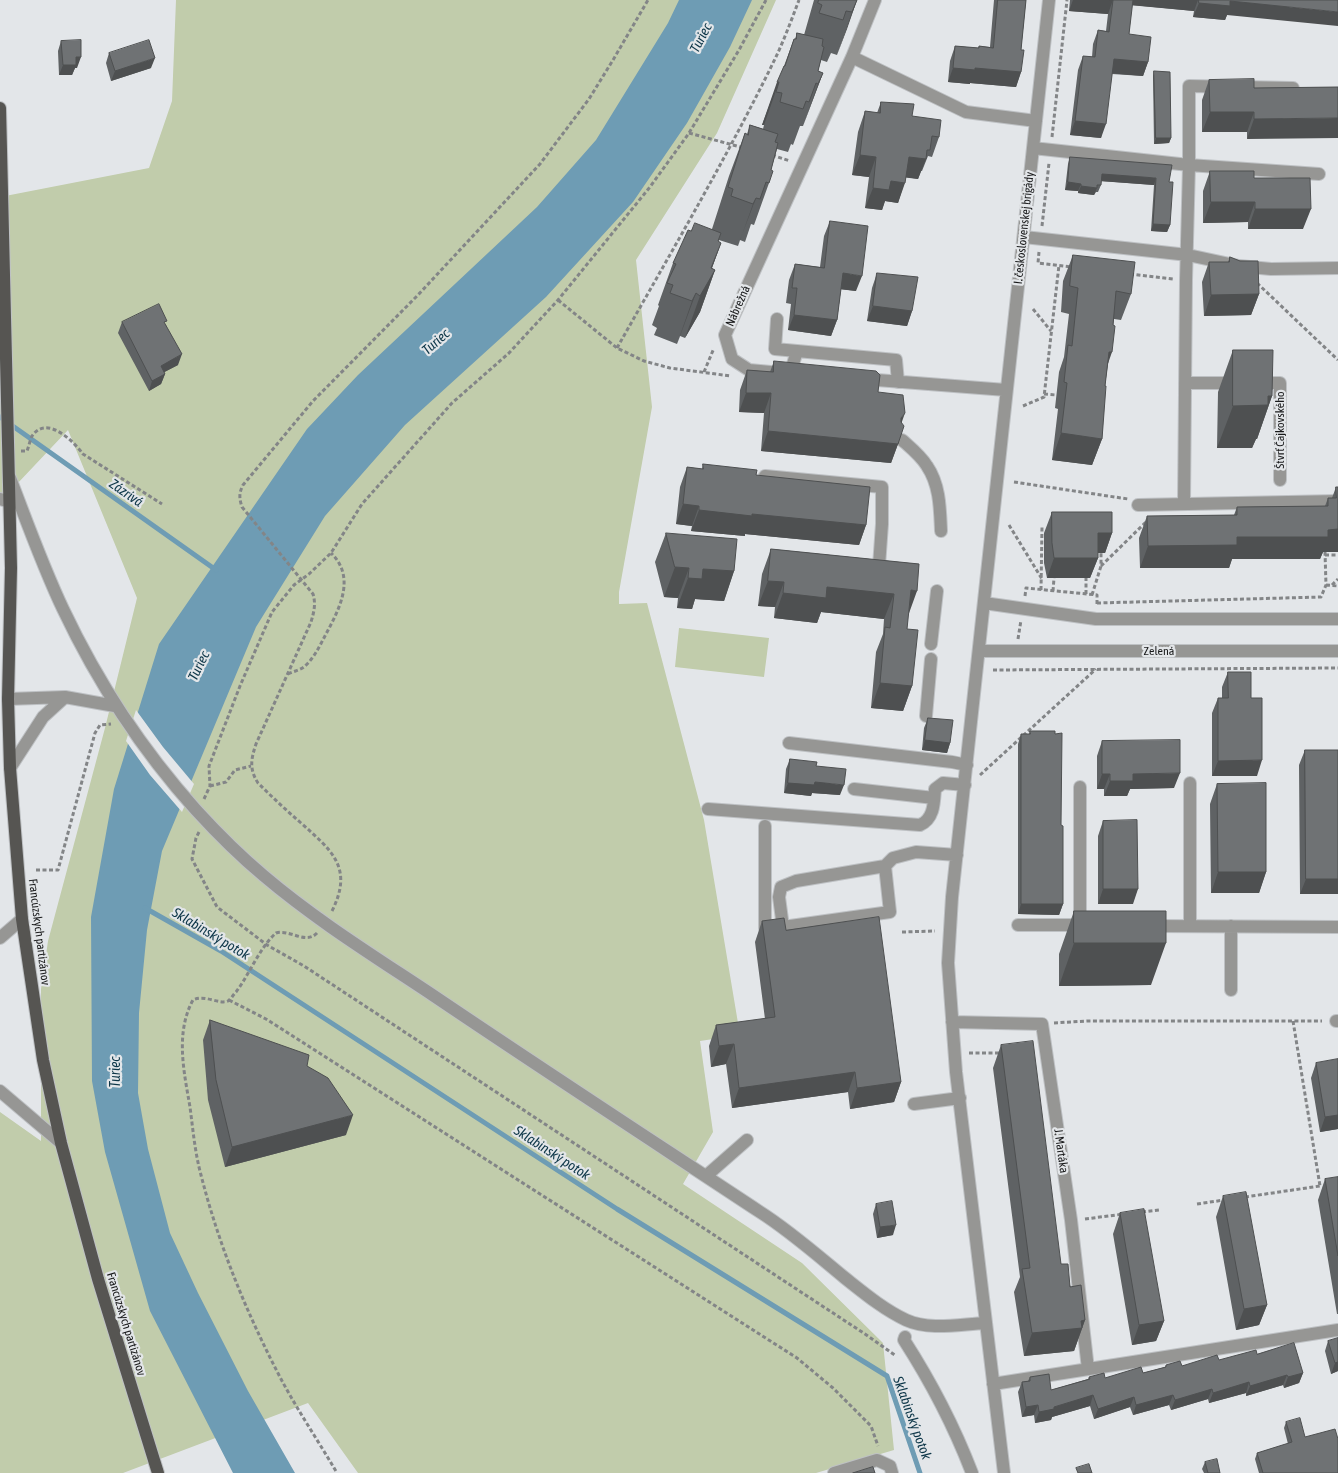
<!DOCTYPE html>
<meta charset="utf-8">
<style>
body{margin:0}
canvas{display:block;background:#e3e6e9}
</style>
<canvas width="1338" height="1473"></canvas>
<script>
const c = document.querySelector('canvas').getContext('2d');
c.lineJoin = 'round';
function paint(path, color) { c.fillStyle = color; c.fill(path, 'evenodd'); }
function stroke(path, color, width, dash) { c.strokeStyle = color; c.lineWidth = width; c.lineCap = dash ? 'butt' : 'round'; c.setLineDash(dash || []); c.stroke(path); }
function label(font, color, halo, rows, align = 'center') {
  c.font = font + ' "Asap Condensed",sans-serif'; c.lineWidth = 4.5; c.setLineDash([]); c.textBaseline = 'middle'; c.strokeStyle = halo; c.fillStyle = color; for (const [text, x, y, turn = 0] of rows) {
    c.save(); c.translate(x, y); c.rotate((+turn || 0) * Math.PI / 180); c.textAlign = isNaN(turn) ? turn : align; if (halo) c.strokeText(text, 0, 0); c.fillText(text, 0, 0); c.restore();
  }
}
paint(new Path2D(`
 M176 0H776L717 133 636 260 652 407 619 592V604L647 603 704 820 740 1035 700 1041 713 1132 683 1184 802 1263 883 1343 894 1450 816 1473H358L308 1403 123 1473H0V1112L41 1141V989L48 941 105 728 137 598 68 430 0 502V197L149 168 172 101Z
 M679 628 769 638 764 677 675 667Z`), '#c1ccab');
paint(new Path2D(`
 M679 0H752L730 47 687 123 633 202 546 297 405 425 325 516 256 627 162 851 147 930 139 1013 138 1093 148 1149 170 1233 198 1293 248 1391 295 1473H233L150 1311 105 1152 92 1081 91 917 114 789 159 644 307 429 358 375 537 207 596 140 668 23Z`), '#6e9cb4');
paint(new Path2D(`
 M136 710 163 747 194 784 182 812 150 775 126 741Z`), '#e3e6e9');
stroke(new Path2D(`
 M0 417 216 570
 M145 908 221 951 617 1209 887 1376 920 1473`), '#6e9cb4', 5);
const minor = new Path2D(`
 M852 57 966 112 1036 121
 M1033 148 1189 165 1319 174
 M1024 237 1188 255 1239 266 1271 269 1338 268
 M777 319 775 349 797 351
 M782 373 749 370 732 359 725 335 852 57 875 0
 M790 374 797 351 896 360 898 382
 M864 379 1006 390
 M1185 383H1237
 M1257 383H1280V480
 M902 440C911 448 921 456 927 466 940 485 940 509 941 531
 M765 476 882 487V524L879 566
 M10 478C27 522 43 567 63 609 97 681 143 751 196 810 217 833 240 856 264 876 317 921 377 958 434 996 542 1069 651 1140 760 1212 790 1231 817 1255 845 1278 864 1293 883 1309 906 1320 930 1331 960 1324 986 1323
 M0 499 10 502
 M1184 504 1186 280 1189 165V86L1293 88
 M1138 505 1338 501
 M984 603 1096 619H1338
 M931 644 937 591
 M980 651H1338
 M8 699 65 697 115 706
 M926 716 931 659
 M789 743 952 762 967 765
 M10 768 43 717 65 697
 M1080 787V925
 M854 789 934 798
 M708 809 920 825C934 819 934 803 935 789L943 783 965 785
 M765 826V928
 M885 866 890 912 783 927 779 897 781 887 796 881 885 866 893 858 916 852 957 855
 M1018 925H1085
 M1150 926 1338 927
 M1190 926V783
 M0 938 22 919
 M1231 990V926
 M1336 1021H1338
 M952 1022 1042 1024 1071 1220 1088 1369
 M0 1091 61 1143
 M914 1104 960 1098
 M706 1176 747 1140
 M905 1337 904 1340C931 1382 954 1426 972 1473
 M993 1384 1338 1330
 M834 1473 877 1460 890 1466 892 1473
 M1004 1473 956 1072 948 963 952 897 1049 0`);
const major = new Path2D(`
 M0 108 11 568 8 699 10 768 22 919 43 1060 61 1143 98 1279 158 1473`);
stroke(minor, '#bec1c4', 14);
stroke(major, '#bec1c4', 14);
stroke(new Path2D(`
 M689 133 744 148
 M1052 137 1067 0
 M772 155 790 161
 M1042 226 1049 163
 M1039 252 1038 263 1071 267
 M1130 274 1173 279
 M1257 283 1338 360
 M558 300 617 348 644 361 670 368 731 376
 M1033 309 1051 331
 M617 348C670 254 725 161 773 63 783 43 791 21 799 0
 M704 372 714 348
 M1044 394 1056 395
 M1023 406 1044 397 1059 265
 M21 451H27C29 446 30 440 32 436 47 414 74 442 83 454L162 504
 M1014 482 1128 499
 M1009 525 1042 579
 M1325 555H1338
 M1101 566 1147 521
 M1326 585 1338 586
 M1332 585 1338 579
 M1041 590 1042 527
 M1053 591 1054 578
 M1086 594V578
 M1092 595 1101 566V553
 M1025 596 1026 588 1097 595V605
 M1097 603 1321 597 1326 585 1325 552
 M1018 639 1021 620
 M993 670 1338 668
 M288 674C294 671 301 670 305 666 315 657 320 645 326 634 340 608 356 577 331 553
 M980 775 1096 669
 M210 786 226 782 235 770 251 766
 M204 799 210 786 209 766 240 686 272 612 294 585 309 574 331 553 362 504 452 403 509 353 558 300 650 187 689 133 739 50 766 0
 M199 832 196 838 192 859 217 907 267 945 304 966 865 1334 896 1356
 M36 870H58L95 733 100 725 111 724
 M332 911C354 867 331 850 301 823 286 810 272 797 258 783 249 769 251 759 256 744L311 622C314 612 316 604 313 594L242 507C239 498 239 493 243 485L313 401 417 296 540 164 589 99 613 60 648 0
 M902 932 935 931
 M317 933C306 945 290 929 276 933 260 947 249 975 236 992 233 995 231 999 228 1001 219 1005 205 994 193 1000 175 1033 184 1072 190 1107 193 1130 195 1153 201 1175 219 1246 247 1314 281 1379 298 1411 319 1442 337 1473
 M229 1000 266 1019 797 1358 833 1388 871 1426 878 1446
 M1293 1021 1320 1186
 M1054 1023 1087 1021H1322
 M969 1053H1003
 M1245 1197 1320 1186
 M1197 1204 1224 1200
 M1142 1212 1159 1210
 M1085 1219 1124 1214`), '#838587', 3, [4, 2.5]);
stroke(minor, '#969694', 12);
stroke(major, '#565552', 12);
paint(new Path2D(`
 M814 0H857L837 55 831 53 827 62 821 60 818 71 823 73 803 126H800L793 145 791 144 788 152 777 149 771 170 769 183 754 225 751 224 745 242 740 240 738 246 719 240 718 242 721 243 712 268 715 270 700 312 685 338 680 336 677 344 654 335 657 328 652 325 659 306 658 305 673 263 691 231 712 229 729 176 745 133 747 134 750 125 763 129 764 125H762L794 39H795L797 33 804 35Z
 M994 0H1026L1021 50V72L1016 87 970 83V84L948 82 950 61 955 46 978 48 979 46 990 47Z
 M1070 0H1338L1227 15 1225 20 1193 17 1194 11 1132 5 1129 34 1148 62 1143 76 1112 74 1101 138 1070 135 1078 70 1083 56 1092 57 1093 44 1098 30 1106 31 1108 14 1069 11Z
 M61 41 77 68H75L72 75H59L58 51Z
 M109 53 151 68 111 81 106 63Z
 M1154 71 1171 138 1169 143 1154 144 1153 76Z
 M1209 80 1254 88 1338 87 1247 139V132H1202V100Z
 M881 102 912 116 939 137 932 157 928 156 922 171H921L918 179 906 177 898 203 885 201 882 210 865 208 869 177 852 175 858 132 865 111 877 113Z
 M1070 157 1169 182 1170 225 1167 232 1151 231 1154 185 1101 181V185L1098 192H1096L1094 195 1078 193V191L1065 190 1068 164Z
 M1210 171 1254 178 1303 229H1248V222L1203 223V191Z
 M830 221 856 291 841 289 837 320 831 336 788 330 791 304 786 303 789 280 795 264 820 267 824 236Z
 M1073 255 1131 294 1121 320 1114 319 1105 386 1102 439 1092 465 1052 460 1058 409 1055 408 1059 372 1064 357 1069 314 1061 312 1063 281Z
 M1230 257 1259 294 1251 315 1204 316 1202 282 1209 262H1228Z
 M877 273 912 311 907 326 867 321 872 288Z
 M122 322 166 325 178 365 164 372 165 374 161 384 149 391 118 333Z
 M1233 350 1272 396 1257 439H1256L1252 448H1217L1218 392Z
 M774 361 878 392 902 423 898 444 891 463 761 451 764 413 739 412 740 390 747 370 770 372Z
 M703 464 756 475 866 525 859 545 745 534V536L691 531 692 526 676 524 680 487 687 467 702 469Z
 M1336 487H1338V552H1323L1320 559H1232L1229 568H1140L1139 538 1147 516 1234 515 1237 507 1325 506 1328 498H1332Z
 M1052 512 1112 533 1105 553H1098V558L1090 578H1047L1044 563V533Z
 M666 533 734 571 724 601 695 599 692 609 677 608 678 598 664 597 655 562Z
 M771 549 919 564 908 614 907 629 912 686 903 711 871 708 876 652 883 634 884 619 821 612 817 623 774 618 775 607 758 606 762 574Z
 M1228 672 1257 776H1212V713L1218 698H1222V687Z
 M928 718 950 743 947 753 922 750 924 728Z
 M1030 731 1063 904 1059 915 1018 914V744L1021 734H1029Z
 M1102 741 1174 788 1130 789 1127 796H1104V789H1097V756Z
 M1305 750H1338V894H1300L1299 765Z
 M790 759 816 766 840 795 812 793 811 796 784 793 786 769Z
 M1217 784 1266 872 1259 893H1211L1210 804Z
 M1103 821 1133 904H1098V836Z
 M1074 911 1151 985 1059 986V954Z
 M762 921 786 930 901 1082 894 1102 850 1109 848 1092 732 1108 726 1064 711 1067 709 1046 716 1025 765 1019 755 942Z
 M210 1020 307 1066 346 1135 225 1167 208 1100 203 1040Z
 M1001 1045 1061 1264 1085 1320 1074 1351 1024 1356 1014 1292 1020 1277 993 1068Z
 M1338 1059V1129L1320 1132 1311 1078 1316 1063Z
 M1338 1177V1314H1337L1318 1200 1325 1179Z
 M1223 1196 1267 1305 1259 1325 1236 1330 1216 1217Z
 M876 1204 893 1235 877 1238 873 1214Z
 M1120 1213 1164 1321 1156 1341 1132 1345 1113 1234Z
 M1338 1338V1371L1331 1374 1325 1351 1328 1341Z
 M1257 1354 1303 1373 1299 1383 1284 1388 1283 1385 1246 1396V1393L1209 1403 1208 1399 1171 1410 1169 1405 1133 1415 1130 1407 1094 1419 1090 1406 1052 1417 1051 1420 1035 1423 1034 1415 1022 1417 1018 1392 1022 1382 1028 1381 1030 1377 1051 1390 1088 1379 1089 1377 1105 1378 1143 1373 1165 1367 1166 1365 1182 1366Z
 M1286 1422 1305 1437 1338 1473H1259L1255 1459 1257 1453 1288 1444 1284 1428Z
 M1205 1462 1220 1473H1204L1202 1469Z`), '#5f6264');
paint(new Path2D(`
 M857 0 847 29 837 55 852 12Z
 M1073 0H1113L1108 14 1069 11Z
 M1131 0H1198L1194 11 1129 5Z
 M1230 1 1338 12V26L1227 15 1225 20 1193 17 1199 3Z
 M76 57H81L77 68H75L72 75H59L63 65Z
 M155 58 151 68 111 81 115 71Z
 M1114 59 1148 62 1143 76 1108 73Z
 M953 68H975L1021 72 1016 87 970 83V84L948 82Z
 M823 73 803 126 818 84Z
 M777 82H779L764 125H762Z
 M1210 112H1254L1247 132H1202Z
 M1338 118V138L1247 139 1254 119Z
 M1075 121 1106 124 1101 138 1070 135Z
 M1156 138H1171L1169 143 1154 144Z
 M860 155 876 157 869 177 852 175Z
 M909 157 926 159 918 179 901 177Z
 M1102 174 1156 178 1154 185 1099 181Z
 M891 181 905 183 898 203 885 201 882 210 865 208 873 188Z
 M1068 182 1081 184 1078 191 1065 190Z
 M1081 186 1097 188 1094 195 1078 193Z
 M756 198 740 240 738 246 753 204Z
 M1211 202H1255L1248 222 1203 223Z
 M1255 209H1311L1303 229H1248Z
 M1153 224 1170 225 1167 232 1151 231Z
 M721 243 705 287 715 270 700 312 685 338 700 296Z
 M843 273 862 276 856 291 838 289Z
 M696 293 680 336 677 344 692 301Z
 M1259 294 1251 315 1204 316 1211 295Z
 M873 306 912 311 907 326 867 321Z
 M794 315 837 320 831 336 788 330Z
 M1109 352H1112L1103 378Z
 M182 354 178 365 157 376 161 366Z
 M165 374 161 384 149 391 152 381Z
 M746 393H771L764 413 739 412Z
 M1268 396H1272L1257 439H1256L1252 448H1217L1233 406Z
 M905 413 898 433 901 418Z
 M768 431 898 444 891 463 761 451Z
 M1061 433 1102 439 1092 465 1052 460Z
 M683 504 699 506 692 526 676 524Z
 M699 510 752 514 866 525 859 545 745 534V536L691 531Z
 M1338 529V552H1323L1320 559H1232L1229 568H1140L1148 546 1237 537 1328 530Z
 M1098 533H1112L1105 553H1090Z
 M1054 558H1098L1090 578H1047Z
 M675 567 689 568 678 598 664 597Z
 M703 569 734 571 724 601 695 599 692 609 677 608 688 578Z
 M768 581 784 582 775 607 758 606Z
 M827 587 894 594 884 619 821 612 817 623 774 618 783 593Z
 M911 590 917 591 908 616Z
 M880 683 912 686 903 711 871 708Z
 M925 740 950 743 947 753 922 750Z
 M1262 760 1257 776H1212L1218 761Z
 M1180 773 1174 788 1130 789 1127 796H1104L1110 781 1133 774Z
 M1102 774H1110L1104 789H1097Z
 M815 782 844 785 840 795 812 793 811 796 784 793 788 783Z
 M1218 872H1266L1259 893H1211Z
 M1306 879H1338V894H1300Z
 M1103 889H1138L1133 904H1098Z
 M1021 904H1063L1059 915 1018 914Z
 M1074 943H1166L1151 985 1059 986Z
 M734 1044 726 1064 711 1067 719 1046Z
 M855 1072 848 1092 732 1108 739 1088Z
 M901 1082 894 1102 850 1109 857 1088Z
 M353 1115 346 1135 225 1167 232 1147Z
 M1338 1115V1129L1320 1132 1325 1117Z
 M896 1225 893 1235 877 1238 880 1227Z
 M1267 1305 1259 1325 1236 1330 1244 1309Z
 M1085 1320 1074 1351 1024 1356 1032 1333Z
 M1164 1321 1156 1341 1132 1345 1139 1325Z
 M1338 1362V1371L1331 1374 1335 1363Z
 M1303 1373 1299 1383 1284 1388 1288 1377Z
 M1287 1375 1283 1385 1246 1396 1250 1386Z
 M1249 1382 1246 1393 1209 1403 1213 1393Z
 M1212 1389 1208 1399 1171 1410 1175 1400Z
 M1093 1395 1090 1406 1052 1417 1051 1420 1035 1423 1039 1412Z
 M1173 1395 1169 1405 1133 1415 1136 1405Z
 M1134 1397 1130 1407 1094 1419 1098 1409Z
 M1038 1405 1034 1415 1022 1417 1026 1407Z`), '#4e5051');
const building = new Path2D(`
 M819 0H857L852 12 846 11 843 20 819 13 822 5 818 3Z
 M998 0H1026L1021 50H1024L1021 72 975 68V70L953 68 955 46 979 48V46L993 48Z
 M1110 0H1133L1129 34 1151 37 1148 62 1114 59 1106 124 1075 121 1083 56 1095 57 1098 30 1109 32 1113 0Z
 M1199 0H1338V12L1230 1V6L1199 3Z
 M797 33 823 39 822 46 824 47 818 71 823 73 818 84 816 83 809 102 806 101 803 109 780 102 782 93 776 92 779 82H777L784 66H785L794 39H796Z
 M81 40V57H76V65H63L61 41Z
 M149 40 155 58 115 71 109 53Z
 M1154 71 1170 72 1171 138H1156Z
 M1254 79V88L1338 87V118L1254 119V112H1210L1209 80Z
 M881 102 914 104 912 116 941 120 939 137 932 136 930 150H927L926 159 909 157 905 183 891 181 889 190 873 188 876 157 860 155 865 111 880 113Z
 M750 125 778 134 775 142 778 143 771 170 773 171 769 183 766 182 760 199 756 198 753 204 731 196 733 189 728 187 745 133 748 135Z
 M1070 157 1172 165 1169 182H1173L1170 225 1153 224 1156 178 1102 174 1101 185H1097V188L1081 186V184L1068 182Z
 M1210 171H1254V178H1310L1311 209H1255V202H1211Z
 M830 221 868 226 862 276 843 273 837 320 794 315 797 288H792L795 264 824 268Z
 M695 223 721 233 718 241 721 243 711 268 715 270 700 296 696 293 692 301 670 293 673 285 667 283 676 264 673 263 688 230 691 231Z
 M1073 255 1135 262 1131 294 1116 291 1113 325 1115 326 1112 352H1109L1105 386H1106L1102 439 1061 433 1067 383 1064 382 1068 345 1072 346 1078 288 1070 286Z
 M1230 257 1240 261H1258L1259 294 1211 295 1209 262H1229Z
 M877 273 918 277 912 311 873 306Z
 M159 304 167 321 164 322 182 354 161 366 165 374 152 381 122 322Z
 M1233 350H1273L1272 396H1268V405L1233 406Z
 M774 361 876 371 880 375 878 392 903 395 905 413 901 418V422L904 426 898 444 768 431 771 393H746L747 370 773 372Z
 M703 464 757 470 756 475 870 487 866 525 752 514V516L699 510V506L683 504 687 467 703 469Z
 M1336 487H1338V529L1328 530V537H1237V545L1148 546 1147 516 1237 515V507L1328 506V498H1336Z
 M1052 512H1112V533H1098V558H1054L1052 543Z
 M666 533 737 539 734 571 703 569 702 579 688 578 689 568 675 567Z
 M771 549 919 564 917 591 911 590 907 629 918 630 912 686 880 683 885 627 890 628 894 594 827 587 826 598 783 593 784 582 768 581Z
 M1228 672H1251V698H1262V760L1218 761V698H1228Z
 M928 718 953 720 950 743 925 740Z
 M1030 731H1055V734L1062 733 1061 825 1063 826V904H1021V734H1030Z
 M1180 740V773L1133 774V781H1110V774H1102V741Z
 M1305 750H1338V879H1306Z
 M790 759 817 762 816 766 846 769 844 785 815 782 814 785 788 783Z
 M1266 783V872H1218L1217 784Z
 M1137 820 1138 889H1103V821Z
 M1074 911H1166V943H1074Z
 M879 917 901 1082 857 1088 855 1072 739 1088 734 1044 719 1046 716 1025 775 1017 762 921 784 918 786 930Z
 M210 1020 309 1055 307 1066 328 1078 353 1115 232 1147 216 1080Z
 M1033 1041 1061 1264H1068L1070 1287 1081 1285 1085 1320 1081 1321 1082 1328 1032 1333 1022 1269 1030 1268 1001 1045Z
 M1338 1059V1115L1325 1117 1316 1063Z
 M1338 1177V1256L1325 1179Z
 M1246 1192 1267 1305 1244 1309 1223 1196Z
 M892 1201 896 1225 880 1227 876 1204Z
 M1144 1209 1164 1321 1139 1325 1120 1213Z
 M1338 1338V1362L1335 1363 1328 1341Z
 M1294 1343 1303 1373 1288 1377 1287 1375 1250 1386 1249 1382 1213 1393 1212 1389 1175 1400 1173 1395 1136 1405 1134 1397 1098 1409 1093 1395 1054 1407V1409L1039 1412 1038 1405 1026 1407 1022 1382 1030 1381V1377L1049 1374 1051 1390 1090 1379 1089 1377 1104 1373 1105 1378 1141 1367 1143 1373 1166 1367V1365L1180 1361 1182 1366 1217 1355 1219 1360 1256 1350 1257 1354Z
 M1300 1418 1305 1437 1335 1429 1338 1439V1473H1263L1257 1453 1292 1442 1286 1422Z
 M1217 1459 1220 1473H1208L1205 1462Z
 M1089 1464 1092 1473H1078L1076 1468Z
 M873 1467 875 1473H853Z`);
paint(building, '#6f7274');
stroke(building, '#4e5051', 1);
label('12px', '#18191a', '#e3e6e9', [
 ["I. československej brigády",1024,228,-84],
 ["Nábrežná",738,306,-66],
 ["Štvrť Čajkovského",1280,430,-90],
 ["Zelená",1159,651],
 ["Francúzskych partizánov",39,932,83],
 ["J. Martáka",1061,1151,82],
 ["Francúzskych partizánov",126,1324,73]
]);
label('italic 14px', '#0d3648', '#e3e6e9', [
 ["Turiec",701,38,-62],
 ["Turiec",436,342,-41],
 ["Zázrivá",126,493,35],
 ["Turiec",199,666,-64],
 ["Sklabinský potok",211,934,31],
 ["Turiec",116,1072,-90],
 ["Sklabinský potok",552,1153,33],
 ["Sklabinský potok",912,1418,70]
]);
</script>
